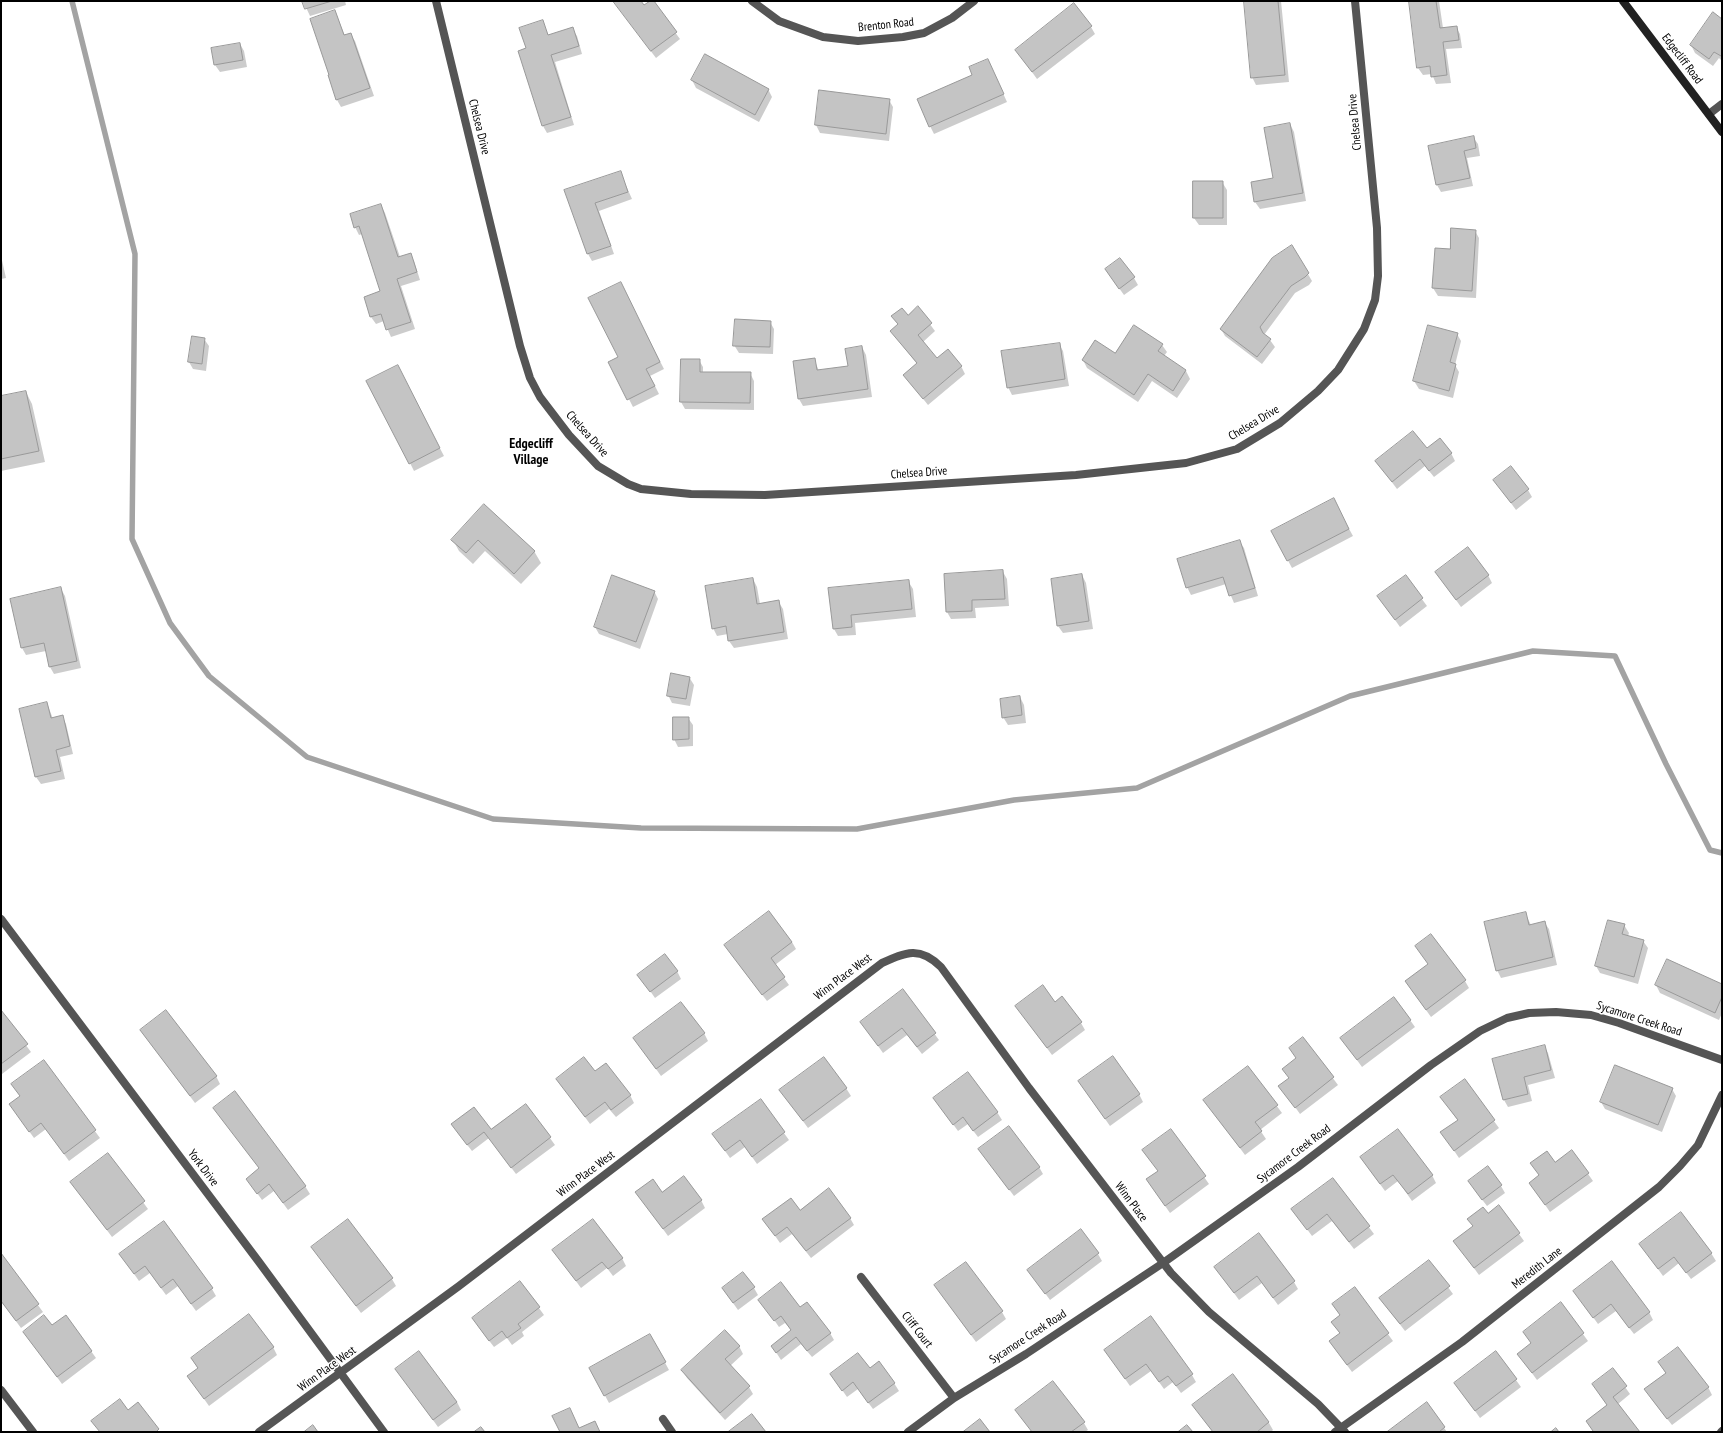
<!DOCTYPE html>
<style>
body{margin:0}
#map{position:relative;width:1723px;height:1433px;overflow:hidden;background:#fff;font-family:"PT Sans Narrow",sans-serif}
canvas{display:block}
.frame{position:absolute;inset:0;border:2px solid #000;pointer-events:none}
</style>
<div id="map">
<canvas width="1723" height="1433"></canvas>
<div class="frame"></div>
</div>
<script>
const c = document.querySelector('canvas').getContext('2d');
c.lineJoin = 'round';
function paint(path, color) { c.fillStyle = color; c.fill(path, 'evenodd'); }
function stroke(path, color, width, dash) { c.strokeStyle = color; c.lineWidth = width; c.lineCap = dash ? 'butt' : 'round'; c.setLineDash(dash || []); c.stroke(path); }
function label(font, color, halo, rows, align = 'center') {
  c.font = font + ' "PT Sans Narrow",sans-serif'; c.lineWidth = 3; c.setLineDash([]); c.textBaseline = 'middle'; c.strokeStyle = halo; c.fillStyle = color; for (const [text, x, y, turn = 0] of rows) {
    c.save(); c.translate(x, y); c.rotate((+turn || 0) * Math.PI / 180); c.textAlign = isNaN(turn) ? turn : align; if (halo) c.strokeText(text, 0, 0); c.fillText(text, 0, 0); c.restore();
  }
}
paint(new Path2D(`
 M303 1H345L346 5 310 16Z
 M613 1H640L644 7 652 1 680 39 656 58Z
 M1245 1H1281L1289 82 1256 85 1252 77Z
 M1410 1H1439L1443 28 1456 27 1460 34 1462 48 1446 49 1451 83 1436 84 1432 74 1423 75 1418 68Z
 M335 11 345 36 350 34 355 41 374 96 341 107 337 100Z
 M1722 20V61L1719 58 1713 66 1695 53 1691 45Z
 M542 22 549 36 572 29 577 36 582 54 555 62 574 125 547 133 543 126Z
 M1091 27 1095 34 1037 79 1016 50Z
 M240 44 244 51 247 67 220 72 215 65Z
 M988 60 1007 102 934 134 930 126Z
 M692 80 768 89 772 97 759 122 696 88Z
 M820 92 889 100 893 107 889 141 820 133 816 125Z
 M1290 124 1294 132 1306 201 1260 209 1255 202 1274 179Z
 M1473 137 1478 144 1480 156 1467 158 1473 186 1441 192 1437 185 1429 146Z
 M620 172 632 199 599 211 614 254 592 261 588 254 566 191Z
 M1222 182 1227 190V225H1199L1194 218Z
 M381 205 385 213 400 257 410 254 414 261 420 280 401 286 415 329 391 337 384 321 376 324 371 317 381 292 362 234 359 235 355 227Z
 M1475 231 1479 238 1476 298 1438 296 1433 288 1436 249 1451 250Z
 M1292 247 1312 281 1309 285 1295 293 1264 335 1270 340 1275 347 1262 364 1225 336 1221 329Z
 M1 256 6 278 1 279Z
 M1106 270 1134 278 1138 285 1124 295Z
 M624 290 664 369 650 376 659 394 633 407 610 362 619 358Z
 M918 308 935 331 923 342 937 359 961 366 965 374 928 405 904 375 917 364 891 331 898 325 893 317 908 316Z
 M770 322 774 329 773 354 739 353 734 345Z
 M1457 334 1461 341 1455 365 1459 372 1453 398 1419 389 1414 381Z
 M204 339 209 346 206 371 193 369 189 362Z
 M1059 344 1063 351 1069 386 1012 395 1008 387Z
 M1162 345 1167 352 1164 356 1186 371 1190 379 1177 398 1152 381 1138 402 1087 368 1083 360Z
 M862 347 866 355 872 397 803 406 799 399 814 359 819 371 849 367Z
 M699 360 703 367V373H750L754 381V410L685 409 681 402Z
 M401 374 444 456 414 471 410 463Z
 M26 392 32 404 45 462 1 471V397Z
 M1427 450 1451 453 1455 461 1434 477 1425 466 1397 489 1376 461Z
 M1494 480 1528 490 1532 497 1516 510Z
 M484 505 534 551 541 563 521 584 485 551 473 564 459 551 453 540Z
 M1337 507 1353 536 1292 568 1272 531Z
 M1239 541 1244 548 1258 596 1234 603 1226 584 1191 595 1187 587Z
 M1003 572 1007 579 1009 606 975 608 976 618 951 619 947 612Z
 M1436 572 1488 575 1492 583 1461 607Z
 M1082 575 1086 583 1093 629 1063 633 1058 626Z
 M1405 576 1427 606 1400 627 1378 596Z
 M753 579 757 587 760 604 778 601 783 609 788 639 734 648 729 641 728 634 717 636 713 628Z
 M908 581 913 589 916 617 855 623 856 635 838 636 834 629 829 589Z
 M61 589 65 596 81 668 54 674 50 667 46 651 26 655 22 648Z
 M654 591 658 599 640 649 599 634 595 627Z
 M689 677 694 685 690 706 672 703 668 695Z
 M1020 697 1024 705 1026 723 1008 725 1003 717Z
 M47 703 53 719 62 717 66 724 73 754 60 757 65 779 41 784 36 777 20 709Z
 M688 718 693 725V746L678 747 674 739Z
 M1525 913 1531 925 1544 922 1549 929 1557 965 1501 978 1497 970Z
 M1624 925 1629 933 1628 936 1643 941 1648 948 1638 984 1600 973 1596 966Z
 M792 942 796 949 775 965 789 985 767 1001 730 953Z
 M677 971 681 979 655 998 639 975Z
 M1465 981 1469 988 1431 1017 1406 982Z
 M1656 985 1722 986V1013L1719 1020 1660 993Z
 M903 991 939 1040 922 1054 907 1035 883 1053 866 1029Z
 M1055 1003 1081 1023 1085 1030 1052 1055 1021 1013Z
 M1 1012 31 1052 2 1074 1 1072Z
 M1410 1020 1415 1027 1362 1067 1346 1045Z
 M141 1031 216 1076 220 1084 195 1103Z
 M704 1033 708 1041 661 1076 634 1038Z
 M1303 1038 1338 1085 1300 1114 1280 1086 1290 1079Z
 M1544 1046 1548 1053 1555 1078 1528 1085 1532 1101 1508 1107 1504 1100 1493 1059Z
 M44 1062 100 1138 69 1161 46 1129 34 1138 10 1105 21 1097 13 1085Z
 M1248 1067 1282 1113 1260 1130 1266 1139 1245 1155 1205 1101Z
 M595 1072 630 1095 634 1103 616 1117 609 1109 590 1124 557 1079Z
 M1464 1080 1499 1128 1459 1158 1442 1133 1458 1121 1446 1104Z
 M1079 1082 1139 1094 1143 1102 1110 1126Z
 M846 1088 851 1096 808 1128 780 1090Z
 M1672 1089 1676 1096 1662 1132 1605 1109 1601 1102Z
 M760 1100 789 1140 757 1164 745 1147 730 1158 713 1134Z
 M526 1105 555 1145 516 1174 489 1138 472 1151 457 1132 491 1131Z
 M939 1105 997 1112 1002 1120 978 1137 968 1124 958 1131Z
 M219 1115 305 1186 310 1194 288 1210 274 1191 262 1200 247 1179 260 1169Z
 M1171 1130 1209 1184 1170 1213 1147 1180 1158 1171Z
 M1572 1151 1593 1181 1550 1212 1530 1183Z
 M108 1154 148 1209 112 1237 71 1182Z
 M984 1156 1039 1167 1043 1174 1014 1196Z
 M1361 1158 1432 1175 1436 1183 1412 1201 1398 1181 1385 1191Z
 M1333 1179 1374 1234 1354 1249 1332 1221 1312 1236 1293 1210Z
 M1501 1186 1505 1193 1487 1206 1474 1189Z
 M636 1192 662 1193 701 1200 705 1208 668 1236Z
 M1499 1206 1524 1241 1479 1275 1454 1241 1473 1227 1469 1219 1488 1214Z
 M800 1211 850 1218 854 1225 811 1258 792 1234 780 1243 764 1220Z
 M1640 1244 1711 1253 1716 1261 1691 1279 1679 1263 1663 1276Z
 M553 1250 622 1258 626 1266 613 1276 607 1268 581 1288Z
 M120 1254 212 1289 216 1296 196 1311 178 1286 166 1295 150 1273 139 1281Z
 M317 1254 392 1279 396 1286 361 1313Z
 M1098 1254 1102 1261 1050 1300 1028 1270Z
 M1 1255 43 1312 21 1328 1 1301Z
 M1429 1261 1453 1294 1405 1331 1385 1305Z
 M1215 1267 1294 1282 1298 1289 1278 1305 1262 1283 1239 1300Z
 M520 1282 544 1315 522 1332 524 1336 512 1345 507 1338 494 1347 477 1325Z
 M935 1286 1002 1312 1006 1319 976 1342Z
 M754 1288 758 1295 738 1310 723 1289Z
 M1355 1289 1393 1341 1352 1372 1330 1342 1340 1334 1332 1322 1341 1315Z
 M1574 1291 1649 1312 1653 1320 1634 1334 1616 1311 1598 1324Z
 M760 1300 800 1309 830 1333 834 1340 812 1357 801 1344 781 1360 772 1346 792 1331 785 1323 779 1327Z
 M1561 1304 1588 1341 1537 1380 1523 1361 1532 1344 1524 1332Z
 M52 1327 91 1351 96 1358 62 1384 24 1332Z
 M650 1335 669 1370 609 1403 590 1368Z
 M739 1346 743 1354 730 1366 749 1387 753 1394 725 1420 687 1378 682 1370Z
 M273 1347 277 1355 209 1406 188 1376 198 1369 192 1359Z
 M1105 1350 1192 1375 1196 1382 1181 1393 1173 1382 1164 1389 1151 1371 1130 1386Z
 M1496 1352 1521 1387 1480 1418 1455 1383Z
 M1659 1363 1708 1387 1712 1395 1672 1425 1650 1397 1666 1374Z
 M869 1369 894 1383 899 1391 873 1409 858 1389 847 1397 831 1374Z
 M397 1370 457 1402 461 1410 438 1427Z
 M1613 1370 1630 1394 1618 1404 1638 1432H1594L1587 1421 1607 1405 1593 1384Z
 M1233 1376 1269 1423 1273 1430 1271 1432H1213L1198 1412Z
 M1427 1404 1447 1432H1389Z
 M1021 1417 1084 1423 1088 1430 1085 1432H1032Z`), '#0003');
stroke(new Path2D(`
 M72 1 135 254 132 539 170 623 209 676 307 757 493 819 641 828 857 829 1014 800 1137 788 1350 696 1533 651 1615 656 1666 764 1710 850 1722 853`), '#a3a3a3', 5.5);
const building = new Path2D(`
 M302 1H332L305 9Z
 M613 1H641L644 5 650 1H654L677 32 651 51Z
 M1244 1H1278L1285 75 1251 78Z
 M1409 1H1436L1440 28 1457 26 1459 40 1443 42 1447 75 1431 77 1430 66 1417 68Z
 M1074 3 1092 26 1032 72 1015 50Z
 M335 10 344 35 351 33 370 88 336 100 328 75H329L310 19Z
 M1713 12 1722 19V55L1721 56 1714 52 1709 59 1690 45Z
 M543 20 548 35 573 27 579 46 551 55 571 117 542 126 518 51 526 48 519 28Z
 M240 43 243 60 214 65 211 48Z
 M705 54 769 89 755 115 691 80Z
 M988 59 1004 94 929 127 917 99 972 75 969 67Z
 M819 90 890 99 886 134 815 125Z
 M1290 123 1303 193 1254 202 1251 182 1273 178 1264 128Z
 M1474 136 1476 148 1464 151 1470 178 1436 185 1428 146Z
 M621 171 628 192 595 203 611 246 587 254 564 190Z
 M1193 181H1223V218H1193Z
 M381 204 398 257 411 253 417 272 397 279 411 322 386 330 381 314 370 317 364 297 380 291 359 226 354 228 350 214Z
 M1451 228 1476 230 1472 291 1432 288 1435 248 1450 249Z
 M1292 245 1309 273 1305 277 1291 286 1260 327 1263 333 1271 339 1257 357 1220 329 1272 258Z
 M1120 258 1135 277 1119 289 1105 269Z
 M621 282 660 362 646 369 655 386 627 400 608 362 618 357 588 298Z
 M918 306 932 323 918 335 937 358 948 349 962 366 923 399 903 375 917 363 890 331 898 324 891 316 902 308 908 315Z
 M735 319 771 321 770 347 733 346Z
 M1134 325 1163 344 1158 351 1186 370 1173 391 1148 374 1134 395 1082 360 1095 340 1115 353Z
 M1428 325 1458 333 1450 362 1456 364 1449 391 1413 381Z
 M192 336 205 338 202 364 188 362Z
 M1060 343 1065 379 1007 388 1001 351Z
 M862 346 868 389 798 399 793 361 815 358 817 370 848 366 845 349Z
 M681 359H700V372H751L750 403 680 402Z
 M398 365 440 448 409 464 366 381Z
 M26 391 39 451 1 459V396Z
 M1413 431 1427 448 1440 438 1452 453 1429 471 1420 459 1392 482 1375 461Z
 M1511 466 1529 489 1511 503 1493 480Z
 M1334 498 1349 529 1287 561 1271 531Z
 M484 504 535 551 514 574 478 540 466 553 451 540Z
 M1240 540 1255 588 1229 596 1223 577 1186 588 1177 559Z
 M1468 547 1489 575 1456 600 1435 572Z
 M1003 570 1005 599 972 600V611L946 612 944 574Z
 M1082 574 1089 621 1057 626 1051 579Z
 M612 575 655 591 636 642 594 627Z
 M1406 575 1423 598 1395 620 1377 596Z
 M753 578 757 604 779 600 784 632 728 641 726 626 712 629 705 586Z
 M909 580 912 609 851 615 852 627 833 629 828 588Z
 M61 587 77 661 49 667 44 643 21 648 10 599Z
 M671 673 690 677 686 699 667 696Z
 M1020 696 1022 715 1002 718 1000 699Z
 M47 702 51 718 63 715 70 746 56 750 61 771 35 777 19 709Z
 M673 717H689V739L673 740Z
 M769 911 792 942 771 958 785 977 762 995 724 945Z
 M1526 912 1529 925 1545 921 1553 957 1496 971 1484 922Z
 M1608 920 1625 924 1622 934 1644 940 1634 977 1595 966Z
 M1431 934 1466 980 1426 1010 1405 981 1428 964 1415 946Z
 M665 954 678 971 650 992 637 975Z
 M1667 959 1722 984V997L1715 1013 1655 985Z
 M1043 985 1055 1002 1062 996 1082 1022 1047 1048 1015 1006Z
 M903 989 936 1033 917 1047 902 1028 878 1046 860 1022Z
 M1394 997 1411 1020 1357 1060 1340 1038Z
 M681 1002 705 1033 656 1069 633 1038Z
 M1 1010 28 1044 1 1064Z
 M166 1010 217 1076 190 1096 140 1030Z
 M1303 1037 1334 1077 1295 1108 1278 1086 1289 1078 1282 1069 1296 1058 1289 1048Z
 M1545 1045 1551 1070 1524 1077 1528 1094 1503 1100 1492 1059Z
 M1113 1056 1140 1094 1105 1119 1078 1081Z
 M584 1057 595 1071 606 1063 631 1095 611 1110 605 1102 585 1117 556 1079Z
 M824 1057 847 1088 803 1121 779 1090Z
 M44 1060 96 1130 64 1154 41 1123 29 1132 9 1104 20 1096 11 1084Z
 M1615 1065 1673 1088 1658 1125 1600 1102Z
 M1248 1066 1278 1105 1255 1122 1262 1131 1240 1148 1203 1100Z
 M968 1072 998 1112 973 1131 963 1117 953 1125 933 1098Z
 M1465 1079 1495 1120 1454 1151 1440 1132 1458 1120 1440 1097Z
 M235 1091 306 1186 283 1203 269 1184 257 1194 246 1179 259 1168 213 1108Z
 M761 1099 785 1132 752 1157 740 1140 725 1151 712 1134Z
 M526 1104 551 1137 511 1168 484 1132 467 1145 451 1124 474 1107 491 1129Z
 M1009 1126 1040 1167 1009 1190 978 1149Z
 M1171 1129 1206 1176 1165 1206 1146 1179 1158 1171 1142 1150Z
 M1398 1129 1433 1175 1408 1194 1393 1175 1380 1184 1360 1157Z
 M1572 1150 1589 1173 1545 1205 1529 1183 1539 1175 1530 1163 1547 1151 1555 1162Z
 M108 1153 145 1201 107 1230 70 1182Z
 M1488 1166 1502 1185 1482 1200 1468 1181Z
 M684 1176 702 1200 663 1229 635 1192 653 1179 662 1192Z
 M1333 1178 1370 1226 1349 1242 1327 1214 1307 1230 1291 1209Z
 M829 1188 851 1218 806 1251 787 1227 775 1236 762 1219 791 1198 800 1210Z
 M1499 1205 1520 1233 1474 1268 1453 1241 1473 1226 1467 1219 1483 1207 1488 1213Z
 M1681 1212 1712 1253 1686 1273 1674 1257 1658 1269 1639 1244Z
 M348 1219 393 1278 356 1306 311 1247Z
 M593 1219 623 1258 608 1269 602 1262 576 1281 552 1250Z
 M164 1221 213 1288 191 1304 173 1279 161 1288 145 1266 134 1274 119 1254Z
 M1081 1229 1099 1253 1045 1294 1027 1270Z
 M1259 1233 1295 1281 1273 1298 1257 1276 1234 1293 1214 1267Z
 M1 1253 39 1304 16 1321 1 1301Z
 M1429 1260 1450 1286 1400 1324 1379 1298Z
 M1612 1261 1650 1312 1629 1328 1611 1304 1593 1318 1573 1291Z
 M966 1262 1003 1311 971 1335 934 1285Z
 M743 1272 755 1287 733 1303 722 1288Z
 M520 1281 540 1307 518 1324 521 1328 507 1338 502 1331 489 1341 472 1318Z
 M781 1282 800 1307 807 1302 831 1333 807 1351 796 1337 776 1353 771 1346 791 1330 781 1316 774 1321 758 1300Z
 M1355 1287 1389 1333 1347 1365 1329 1341 1340 1333 1331 1322 1340 1315 1332 1304Z
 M1561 1302 1584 1333 1532 1373 1517 1354 1531 1343 1523 1332Z
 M249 1314 274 1347 204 1399 187 1376 198 1368 191 1358Z
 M44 1315 52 1325 66 1315 92 1351 57 1377 23 1332Z
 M1151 1316 1193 1374 1176 1386 1168 1376 1159 1382 1146 1364 1125 1379 1104 1350Z
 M725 1330 740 1346 725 1359 750 1386 720 1413 681 1370Z
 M650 1334 666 1362 604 1396 589 1368Z
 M1678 1347 1709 1387 1667 1419 1644 1389 1666 1373 1658 1362Z
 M419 1351 457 1402 433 1420 395 1369Z
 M1496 1351 1517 1379 1475 1411 1454 1383Z
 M858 1353 870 1368 879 1361 895 1383 868 1403 853 1382 842 1391 830 1374Z
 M1613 1368 1627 1386 1613 1397 1640 1432H1592L1593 1431 1586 1421 1607 1405 1592 1384Z
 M1233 1374 1269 1422 1257 1432H1213L1192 1405Z
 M1053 1381 1085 1422 1071 1432H1032L1015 1410Z
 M120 1399 128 1410 138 1402 159 1429 156 1432H100L91 1421Z
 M1427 1402 1445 1427 1439 1432H1387Z
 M570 1408 579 1428 595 1421 600 1432H560L552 1416Z
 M752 1414 766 1432H728Z
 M980 1419 990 1432H963Z
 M313 1425 318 1432H304Z
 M1187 1425 1193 1432H1178Z
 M481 1427 485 1432H474Z
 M1556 1428 1559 1432H1551Z`);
paint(building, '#c4c4c4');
stroke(building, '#999', 1);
stroke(new Path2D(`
 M436 1 520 346 530 378 540 397 569 435 598 466 628 484 641 489 691 494 765 495 1076 475 1186 463 1237 449 1280 423 1318 391 1338 370 1364 329 1375 300 1378 276 1377 228 1355 1
 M752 1 779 21 823 37 858 41 903 37 924 33 952 18 974 1
 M1709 114 1722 104
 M1 919 259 1262 384 1432
 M861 1277 954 1398
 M1 1390 33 1432
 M663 1419 672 1432
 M259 1432 459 1286 882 963C906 952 920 946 941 967L1029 1088 1171 1273 1209 1312 1318 1404 1345 1432
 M908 1432 954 1398 1026 1354 1163 1263 1298 1167 1431 1065 1480 1031 1507 1018 1529 1013 1556 1012 1591 1015 1619 1023 1722 1060
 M1335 1432 1462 1342 1659 1187 1680 1166 1698 1145 1722 1095
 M1721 1432 1722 1431`), '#555', 8);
stroke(new Path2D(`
 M1623 1 1722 132`), '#222', 8);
label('12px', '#000', '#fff', [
 ["Brenton Road",886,25,-6],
 ["Edgecliff Road",1682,59,53],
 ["Chelsea Drive",1355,122,-95],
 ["Chelsea Drive",479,127,76],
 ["Chelsea Drive",1254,423,-31],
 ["Chelsea Drive",587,434,48],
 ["Chelsea Drive",919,473,-4],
 ["Winn Place West",843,977,-37],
 ["Sycamore Creek Road",1639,1019,18],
 ["Sycamore Creek Road",1294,1154,-37],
 ["York Drive",203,1168,53],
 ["Winn Place West",586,1174,-37],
 ["Winn Place",1131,1202,53],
 ["Meredith Lane",1537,1268,-38],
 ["Cliff Court",917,1330,52],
 ["Sycamore Creek Road",1028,1337,-33],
 ["Winn Place West",327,1369,-36]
]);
label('bold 14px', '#000', '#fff', [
 ["Edgecliff",531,444],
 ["Village",531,460]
]);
</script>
